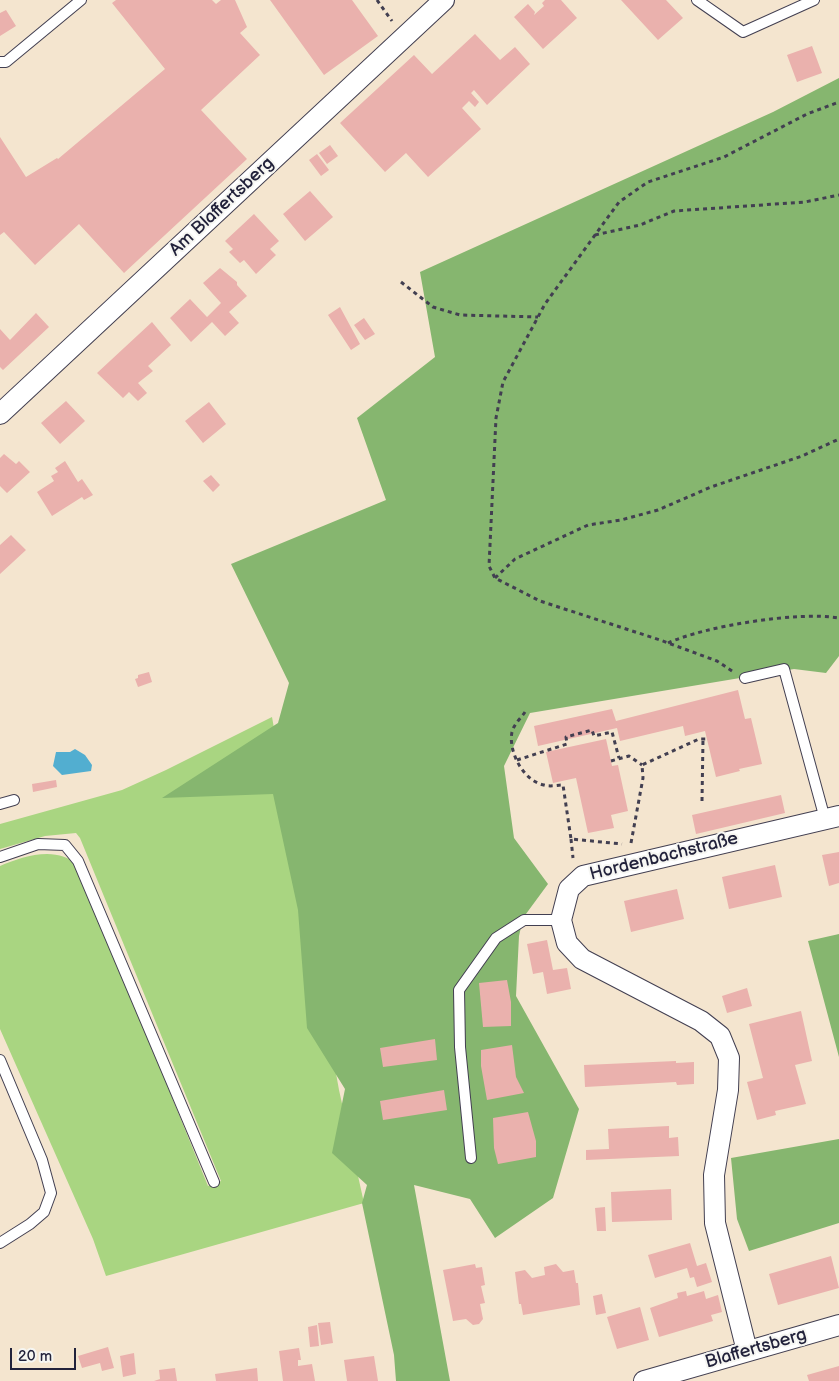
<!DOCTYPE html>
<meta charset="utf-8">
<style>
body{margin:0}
#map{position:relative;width:839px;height:1381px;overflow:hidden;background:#f4e5cf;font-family:"Balsamiq Sans",sans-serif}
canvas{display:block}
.scale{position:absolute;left:10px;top:1348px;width:66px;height:22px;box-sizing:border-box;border:2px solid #22223b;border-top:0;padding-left:6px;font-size:15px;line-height:18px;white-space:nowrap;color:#22223b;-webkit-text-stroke:4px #f6f6f2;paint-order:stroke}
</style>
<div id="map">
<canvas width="839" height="1381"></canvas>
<div class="scale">20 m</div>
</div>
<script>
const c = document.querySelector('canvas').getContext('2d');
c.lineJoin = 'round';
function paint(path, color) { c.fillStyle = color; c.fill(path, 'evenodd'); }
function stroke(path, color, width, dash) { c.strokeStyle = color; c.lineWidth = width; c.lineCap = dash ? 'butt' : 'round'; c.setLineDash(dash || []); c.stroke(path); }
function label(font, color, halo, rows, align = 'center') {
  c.font = font + ' "Balsamiq Sans",sans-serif'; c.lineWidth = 4; c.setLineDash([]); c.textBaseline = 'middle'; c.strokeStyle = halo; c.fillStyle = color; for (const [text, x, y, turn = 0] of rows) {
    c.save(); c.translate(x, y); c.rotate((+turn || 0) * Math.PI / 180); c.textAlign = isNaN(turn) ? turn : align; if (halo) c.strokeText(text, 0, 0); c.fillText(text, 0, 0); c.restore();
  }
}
paint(new Path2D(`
 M272 717 339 1090 364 1203 106 1276 93 1239 0 1029V866C23 856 58 845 78 866L208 1186 221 1181 80 838 76 833 45 836 0 849V824L122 790 166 770Z`), '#a9d581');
paint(new Path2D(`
 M839 78V656L826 673 794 669 530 713 504 766 514 838 548 884 523 918 519 936 516 996 579 1109 553 1198 495 1238 470 1199 414 1185 450 1381H396L394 1355 362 1203 367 1185 332 1153 345 1089 307 1028 298 910 273 794 162 798 278 723 289 683 231 564 386 500 357 418 435 357 420 272 773 112Z
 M839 934V1057L808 941Z
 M839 1139V1223L749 1251 737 1219 731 1158Z`), '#86b66f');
paint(new Path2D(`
 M75 749 85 755 92 765 91 771 62 775 53 766 56 752H70Z`), '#52aed0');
paint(new Path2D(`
 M116 0H212L216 4 221 0H235L247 27 240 33 260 55 201 110 247 159 124 273 79 224 35 265 4 232 0 235V137L26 177 57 158 58 159 165 69 112 3Z
 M270 0H352L378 36 324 75Z
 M545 0H561L577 18 543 49 514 17 528 4 535 12 534 15 544 6 542 3Z
 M621 0H666L683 18 658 40Z
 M6 10 16 26 0 36V13Z
 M475 34 500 60 515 47 530 64 487 105 474 90 471 93 479 102 475 107 469 101 462 108 481 129 428 177 406 153 385 172 340 123 414 55 432 74Z
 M812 46 822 73 797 82 787 55Z
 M330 145 338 156 327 164 319 153Z
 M317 154 329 170 321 176 309 160Z
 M310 191 333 217 305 241 283 214Z
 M254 214 279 241 270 249 276 255 256 274 244 260 240 263 229 252 233 249 225 241Z
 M220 268 237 282V285L247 296 229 312 239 323 225 336 212 322 191 342 170 318 190 299 207 317 221 303 203 283Z
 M340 307 360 344 351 350 328 315Z
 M36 313 49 327 3 370 0 367V329L10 340Z
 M364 318 375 334 365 340 354 325Z
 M152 322 171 345 148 366 153 371 138 383 147 393 138 401 129 392 123 398 97 373Z
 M66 401 85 421 60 444 41 423Z
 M209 402 226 424 203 443 185 421Z
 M4 454 16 464 19 461 30 472 7 493 0 486V458Z
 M65 461 78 482 82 479 93 495 84 500 82 497 52 516 37 492 54 481 51 476 58 472 55 468Z
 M211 475 220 485 213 492 203 481Z
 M11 535 26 550 0 574V545Z
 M149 672 152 682 138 687 135 679 138 678V675Z
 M738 690 745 719 751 718 762 764 739 769 740 771 716 777 705 731 685 736 683 726 620 741 617 728 538 746 534 726 612 709 616 721Z
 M606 739 612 766 618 765 628 811 611 815 614 828 588 833 576 778 553 783 546 752Z
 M56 780 57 787 33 792 32 784Z
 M781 795 785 813 696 834 692 815Z
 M839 852V883L829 886 822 855Z
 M775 865 782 897 729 909 722 877Z
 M677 889 684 919 631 932 624 901Z
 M547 940 553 970 567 968 571 989 547 994 543 972 533 974 527 944Z
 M507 980 511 1002V1026L483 1027 479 983Z
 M747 988 752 1006 727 1013 722 996Z
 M801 1011 812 1061 795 1065 806 1104 775 1111 776 1115 757 1120 747 1082 763 1078 749 1024Z
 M435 1039 437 1060 383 1067 380 1048Z
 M512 1045 516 1077 524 1093 487 1100 481 1066V1050Z
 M676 1061V1063L694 1062V1084L677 1085 676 1082 585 1087 584 1065Z
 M444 1090 447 1110 383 1120 380 1101Z
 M528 1112 536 1141V1157L498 1164 494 1148 493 1118Z
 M669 1126V1138L678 1137 679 1156 586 1160V1150L609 1149 608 1129Z
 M671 1189 672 1220 612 1222 611 1192Z
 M605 1207 606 1231H597L595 1208Z
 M690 1243 697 1266 706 1263 712 1282 697 1287 694 1277 690 1278 687 1268 655 1278 648 1255Z
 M831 1256 839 1288 778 1305 769 1274Z
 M475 1264 476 1268 482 1267 485 1285 481 1286 485 1303 480 1304 483 1319 479 1324 473 1325 466 1319 453 1321 443 1270Z
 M556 1264 563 1272 574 1270 576 1283H578L580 1305 523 1315 521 1304H519L515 1272 525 1270 532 1278 545 1275 544 1267Z
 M686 1291 687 1296 704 1291 706 1299 718 1295 722 1312 711 1315 713 1321 659 1337 650 1308 678 1298 677 1293Z
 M602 1294 606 1313 596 1315 593 1296Z
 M640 1307 649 1340 617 1349 607 1317Z
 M330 1322 333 1343 321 1345 318 1323Z
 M317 1325 319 1346 310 1347 308 1327Z
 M108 1347 114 1368 102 1371 100 1363 82 1368 78 1356Z
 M299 1348 301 1360H298V1366L312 1364 315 1381H283L279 1351Z
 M134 1353 136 1374 123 1377 120 1356Z
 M374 1356 378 1381H347L344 1360Z
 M839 1366V1381H809L807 1375Z
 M175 1368 177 1381H154L160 1379 159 1370Z
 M257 1368 258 1381H216L215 1374Z`), '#eab1ad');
const lane = new Path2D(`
 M697 0 743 32 814 0
 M0 62H6L81 0
 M745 678 784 669 825 819
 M0 804 14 800
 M0 857 38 844 65 845 78 861 214 1182
 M0 1060 42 1160 51 1193 44 1212 30 1224 0 1243
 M471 1158 460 1047 459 990 496 938 524 920H561`);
const street = new Path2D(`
 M0 414 444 0
 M747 1351 715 1223 714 1175 728 1090 729 1058 720 1036 701 1021 582 959 567 943 561 920 569 889 583 876 839 816
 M644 1381 839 1325`);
stroke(lane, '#423f51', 12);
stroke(street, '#423f51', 22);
stroke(new Path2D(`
 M377 0 392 21
 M595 235 640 225 674 211 805 202 839 195
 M401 282 433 307 460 315 538 317
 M495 578 515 559 588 525 621 520 658 510 711 487 802 456 839 439
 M668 643C705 626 799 611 839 618
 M732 671 717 661 660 640 540 601 495 578 489 566 496 418 503 382 545 304 619 202 648 182 724 157 807 114 839 102
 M525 712C521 718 514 724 512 732 508 751 523 781 544 785 550 787 557 785 563 785L571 839 622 844
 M517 760 567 744 566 737 592 730 594 736 612 732 619 758
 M611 761 629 756 642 765
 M702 801 703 739
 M571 839 573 858
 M631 843 643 778 642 765 699 739H707`), '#423f51', 3, [4, 4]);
stroke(lane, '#fff', 10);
stroke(street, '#fff', 20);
label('18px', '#22223b', '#f6f6f2', [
 ["Am Blaffertsberg",222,207,-43],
 ["Hordenbachstraße",664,857,-14],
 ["Blaffertsberg",756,1349,-16]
]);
</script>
